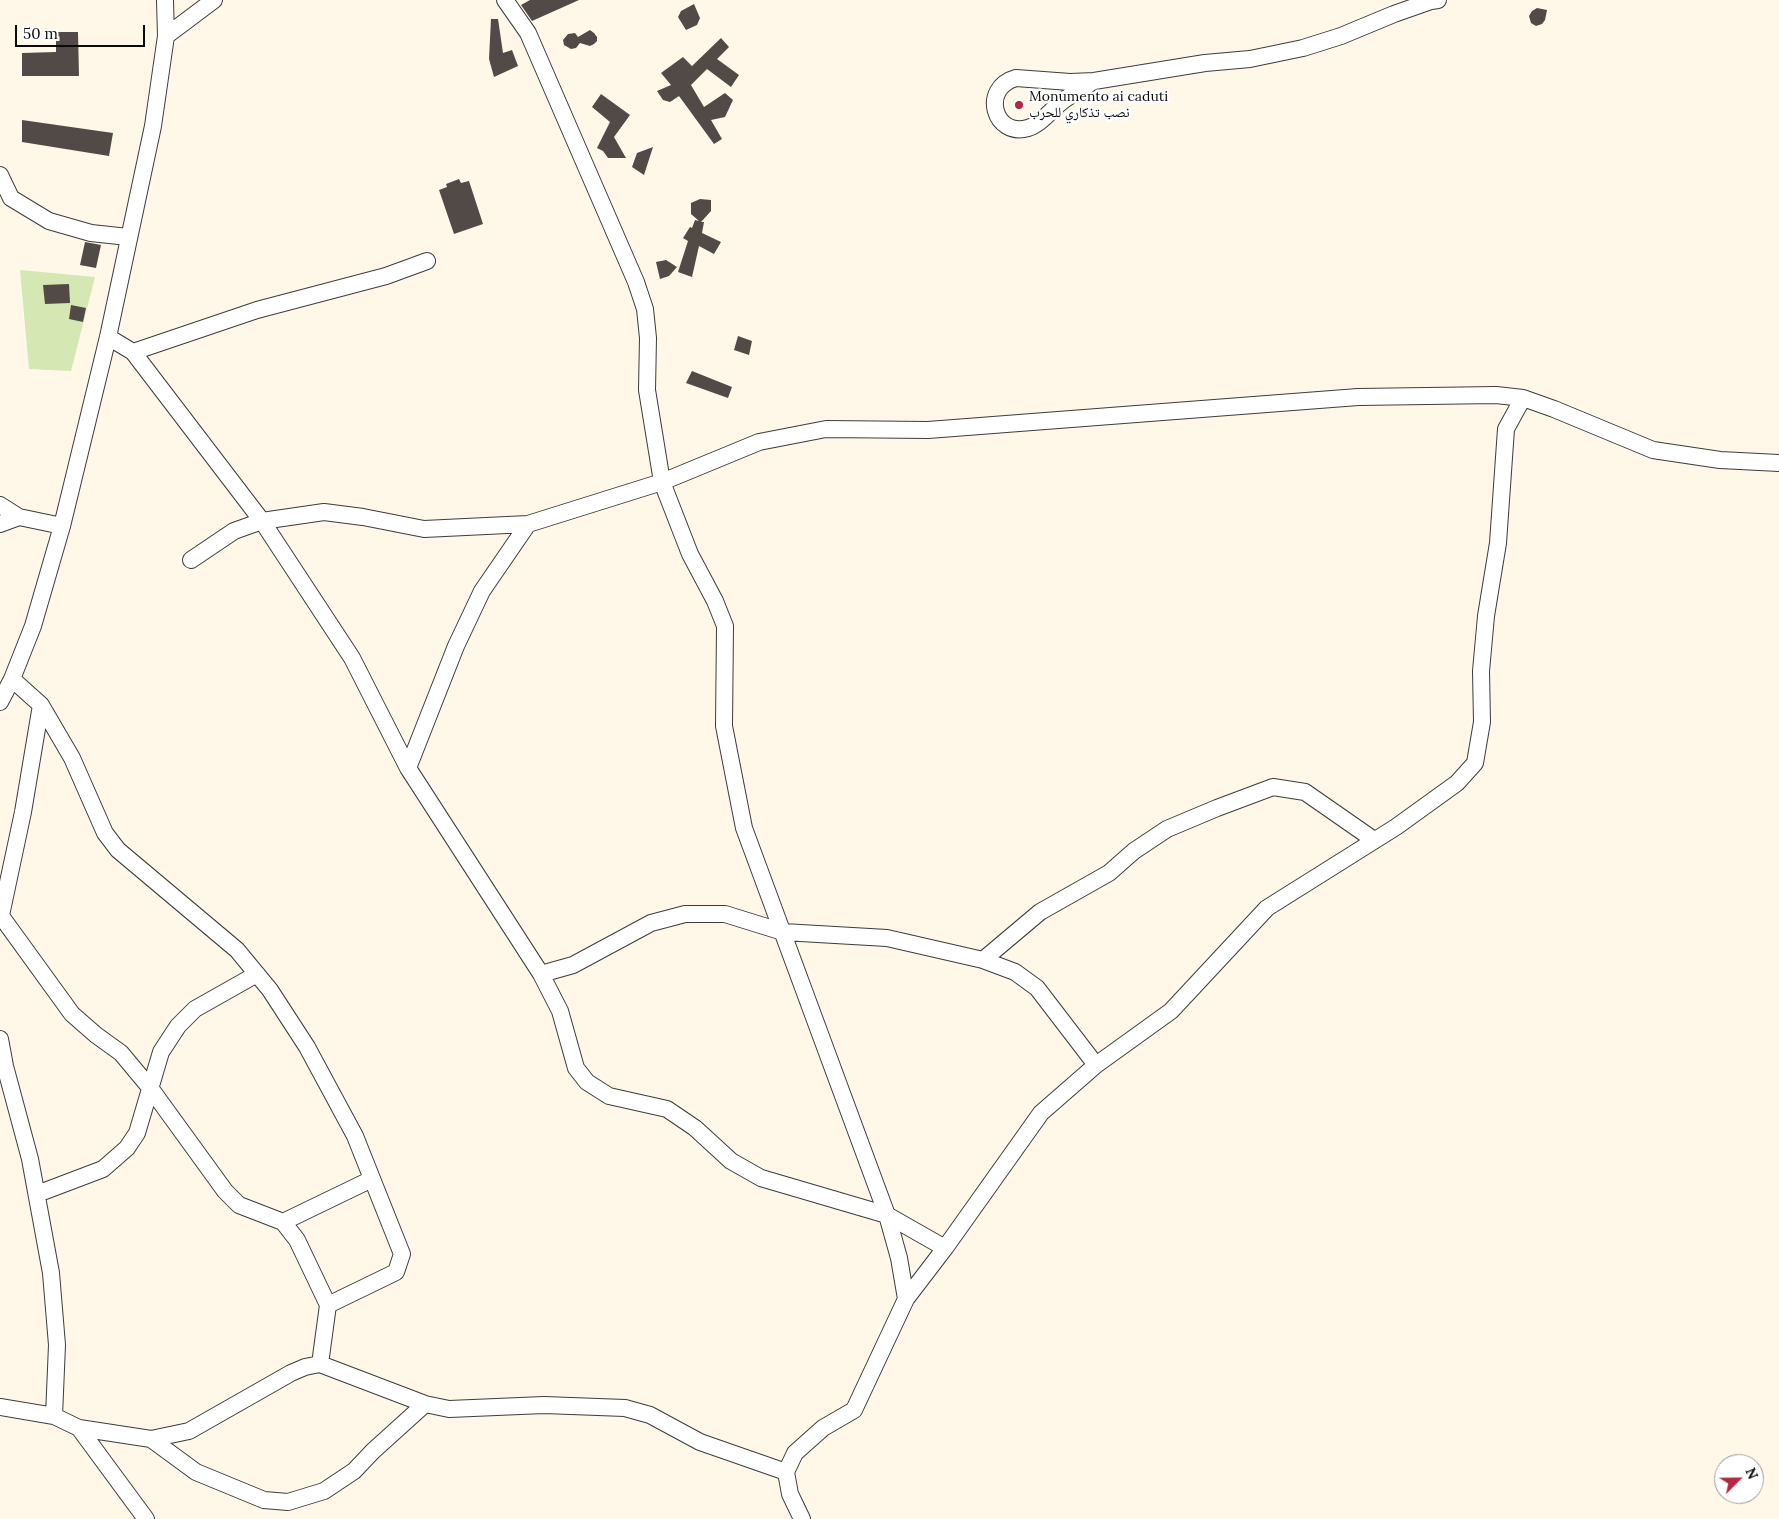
<!DOCTYPE html>
<meta charset="utf-8">
<style>
body{margin:0}
#map{position:relative;width:1779px;height:1519px;overflow:hidden;background:#fff7e7;font-family:Lora,serif}
canvas{display:block}
.north{position:absolute;left:1714px;top:1454px;width:50px;height:50px;box-sizing:border-box;background:#fff;border:1px solid #9d9d9d;border-radius:50%;rotate:67deg;font-size:14px;font-weight:700;line-height:20px;text-align:center;color:#0a0a0a}
.north::after{content:'';display:block;margin:auto;width:18px;height:22px;background:#b72540;clip-path:polygon(50% 0,100% 100%,50% 72%,0 100%)}
.scale{position:absolute;left:15px;top:25px;width:130px;height:22px;box-sizing:border-box;border:2px solid #0a0a0a;border-top:0;padding-left:6px;font-size:15px;line-height:18px;white-space:nowrap;color:#0a0a0a;-webkit-text-stroke:4px #fff;paint-order:stroke}
</style>
<div id="map">
<canvas width="1779" height="1519"></canvas>
<div class="north">N</div>
<div class="scale">50 m</div>
</div>
<script>
const c = document.querySelector('canvas').getContext('2d');
c.lineJoin = 'round';
function paint(path, color) { c.fillStyle = color; c.fill(path, 'evenodd'); }
function stroke(path, color, width, dash) { c.strokeStyle = color; c.lineWidth = width; c.lineCap = dash ? 'butt' : 'round'; c.setLineDash(dash || []); c.stroke(path); }
function label(font, color, halo, rows, align = 'center') {
  c.font = font + ' Lora,"Noto Naskh Arabic",serif'; c.lineWidth = 5; c.setLineDash([]); c.textBaseline = 'middle'; c.strokeStyle = halo; c.fillStyle = color; for (const [text, x, y, turn = 0] of rows) {
    c.save(); c.translate(x, y); c.rotate((+turn || 0) * Math.PI / 180); c.textAlign = isNaN(turn) ? turn : align; if (halo) c.strokeText(text, 0, 0); c.fillText(text, 0, 0); c.restore();
  }
}
paint(new Path2D(`
 M20 270 95 277 71 371 29 369Z`), '#d5e7b3');
paint(new Path2D(`
 M530 0H579L532 21 521 5Z
 M694 4 700 18 697 25 686 30 678 17 681 11Z
 M1537 8 1547 10 1545 20 1542 24 1536 26 1531 23 1529 16 1532 11Z
 M491 19H498L503 53 512 50 518 66 494 77 489 59Z
 M590 30 594 33 597 37V41L594 44 590 46 580 43 576 48 571 49 564 45 563 40 568 34 575 33 578 37Z
 M56 32H78L79 76H22V53L56 52Z
 M721 38 729 47 717 59 739 75 731 87 707 69 691 85 704 107 725 93 733 100 725 117 711 120 722 139 714 144 679 96 670 102 663 100 657 91 671 85 661 73 683 57 692 66Z
 M601 94 630 115 614 137 626 158H608L603 151 597 148 610 122 592 107Z
 M22 120 113 133 109 156 22 142Z
 M653 147 644 175 632 167 637 153Z
 M459 179 461 183 469 181 483 224 454 234 439 190 447 187 446 184Z
 M700 199 711 200V211L701 222H704L702 233 721 242 714 254 699 246 692 277 678 272 688 241 683 238 690 227 692 228 695 220 699 221 691 214V203Z
 M85 242 101 245 96 268 80 265Z
 M666 260 677 267 669 276 660 279 656 262Z
 M69 284 70 303 45 304 43 285Z
 M71 305 86 308 83 322 69 319Z
 M738 336 752 341 749 355 734 350Z
 M692 371 732 387 728 398 686 383Z`), '#524a47');
const minor = new Path2D(`
 M505 0 528 33 636 282 645 309 648 338 647 390 662 482 690 554 715 601 725 626 724 726 744 828 887 1215 899 1258 906 1299
 M166 36 214 0
 M1094 81C1084 87 1074 93 1064 100 1052 108 1042 124 1028 128 994 138 980 88 1016 78L1070 82 1094 81 1205 63 1250 59 1303 48 1341 36 1394 14 1431 1 1438 0
 M0 175 11 198 49 221 91 233 128 237
 M108 337 133 352 262 521 352 658 408 768 541 974 560 1011 576 1068 587 1082 609 1096 667 1109 695 1128 731 1161 761 1178 887 1215 945 1248
 M133 352 257 310 386 276 427 261
 M0 505 19 517 62 526
 M0 524 19 517
 M191 560 234 531 262 521 324 512 363 517 424 529 528 524 662 482 759 442 826 429 928 430 1358 397 1496 395 1523 398 1554 409 1653 450 1720 460 1779 463
 M12 679 41 705 72 758 105 833 118 850 237 950 270 990 307 1047 355 1136 402 1254 396 1272 328 1305
 M0 702 12 679 33 626 62 526 108 337 153 126 166 36 165 0
 M408 768 456 646 482 591 528 524
 M1 916 72 1014 96 1035 121 1053 151 1089 225 1191 239 1205 283 1222 297 1240 328 1305 320 1364
 M0 920 23 812 41 705
 M983 960 1040 912 1109 873 1134 851 1167 829 1217 808 1273 787 1305 792 1374 840
 M541 974 573 965 651 923 685 914H725L783 932 887 938 983 960 1015 972 1037 988 1096 1065
 M0 1039 5 1066 30 1159 51 1273 57 1345 54 1416
 M37 1194 103 1169 127 1148 137 1133 161 1052 178 1026 195 1009 257 974
 M283 1222 372 1179
 M0 1407 54 1416 79 1428 151 1439 189 1431 291 1373 305 1367 320 1364 425 1404 449 1409 544 1405 625 1408 650 1415 700 1442 786 1472
 M79 1428 146 1519
 M151 1439 196 1472 264 1500 288 1502 324 1491 354 1471 373 1451 425 1404
 M802 1519 790 1494 786 1472 795 1453 823 1428 854 1410 906 1299 945 1248 1041 1113 1096 1065 1171 1011 1267 908 1396 827 1457 783 1475 763 1482 722 1481 671 1486 616 1498 543 1506 429 1523 398`);
stroke(minor, '#3d3d3d', 18);
stroke(minor, '#fff', 16);
for (const [x, y, r, color] of [
 [1019,105,5,"#b72540"]
]) { const dot = new Path2D(); dot.arc(x, y, r, 0, 2 * Math.PI); c.fillStyle = color; c.fill(dot); stroke(dot, '#fff', 2); }
label('14px', '#0a0a0a', '#fff', [
 ["Monumento ai caduti",1029,97],
 ["نصب تذكاري للحرب",1029,113]
], 'left');
</script>
